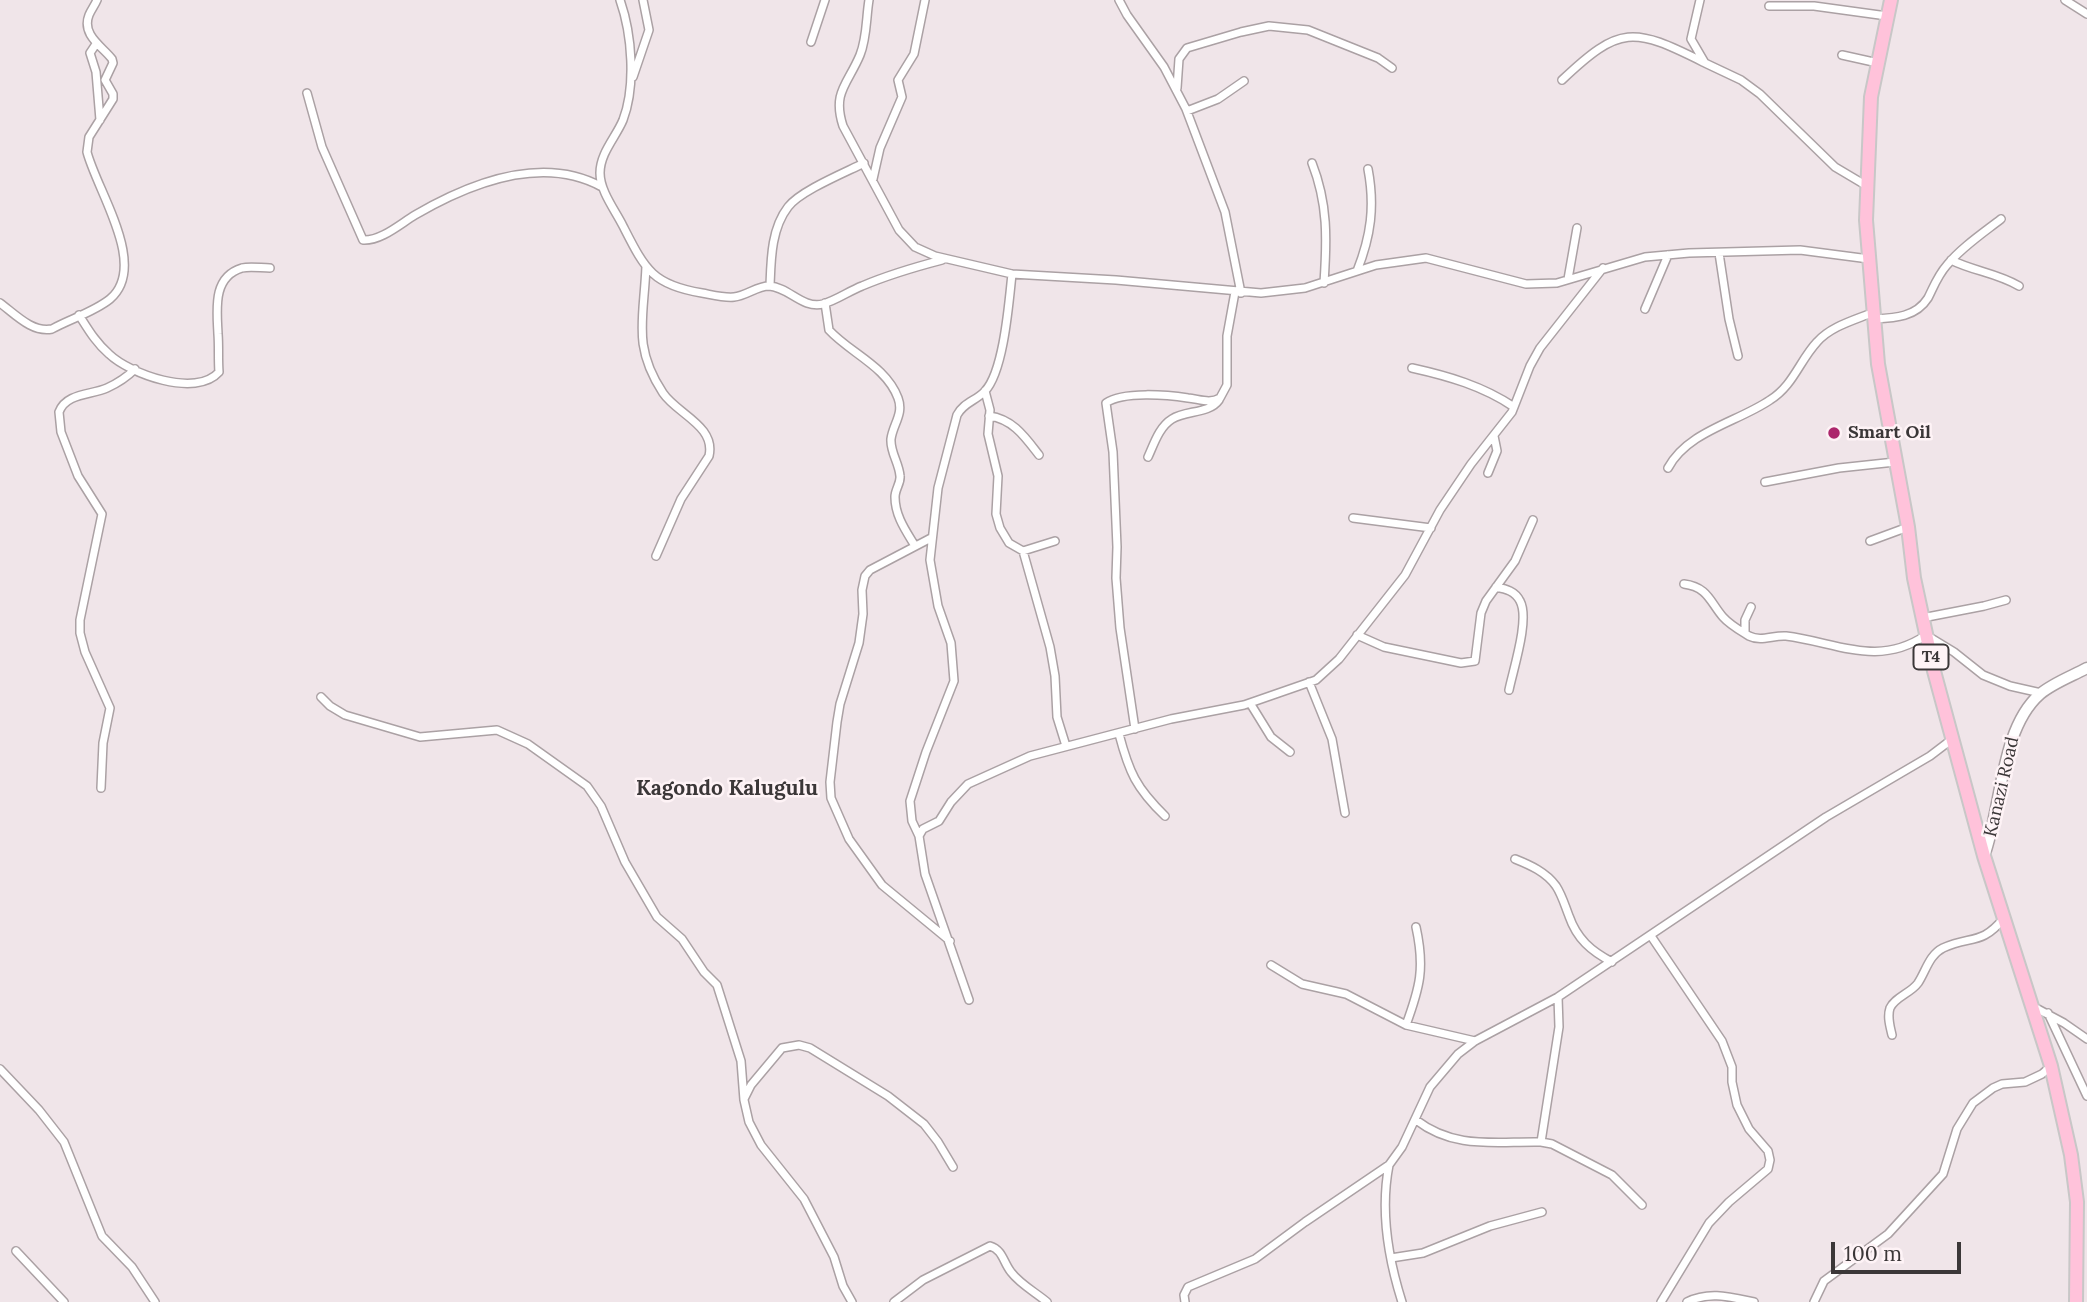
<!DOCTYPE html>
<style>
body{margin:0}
#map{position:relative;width:2087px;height:1302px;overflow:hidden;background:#f0e5e9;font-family:Lora,serif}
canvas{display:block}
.scale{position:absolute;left:1831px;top:1242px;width:130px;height:32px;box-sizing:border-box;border:4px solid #3b3738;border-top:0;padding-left:9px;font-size:21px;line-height:24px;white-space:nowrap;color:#3b3738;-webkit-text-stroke:5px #fef3f6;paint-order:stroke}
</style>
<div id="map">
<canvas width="2087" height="1302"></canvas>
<div class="scale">100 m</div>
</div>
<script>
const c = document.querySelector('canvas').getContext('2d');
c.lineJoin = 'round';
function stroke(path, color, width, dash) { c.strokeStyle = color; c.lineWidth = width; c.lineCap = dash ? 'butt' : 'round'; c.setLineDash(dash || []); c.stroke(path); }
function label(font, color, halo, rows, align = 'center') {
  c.font = font + ' Lora,serif'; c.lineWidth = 5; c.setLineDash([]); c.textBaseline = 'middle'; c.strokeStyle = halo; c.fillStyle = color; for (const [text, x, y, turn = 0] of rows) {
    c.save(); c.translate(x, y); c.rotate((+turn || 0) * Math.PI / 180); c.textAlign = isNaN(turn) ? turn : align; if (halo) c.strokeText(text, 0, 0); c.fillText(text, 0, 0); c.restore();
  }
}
const minor = new Path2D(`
 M620 0C632 34 636 86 623 120 616 137 600 153 600 173 600 191 615 210 623 226 645 269 652 285 702 293 713 295 724 298 734 297 746 296 757 286 769 286 789 287 802 309 823 304 837 300 849 291 862 286 888 275 915 267 942 260
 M869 0C866 18 867 38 860 55 848 84 832 92 843 126L899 230 915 247 935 256 1012 274 1116 280 1261 293 1305 288 1376 265 1426 258 1526 284 1557 283 1645 257 1689 253 1800 250 1869 259
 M1119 0 1127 15 1164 67 1186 109 1225 212 1241 293
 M1700 0 1691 39 1705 63 1741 80 1760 94 1835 167 1867 186
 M2065 0 2087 14
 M1769 6H1814L1887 16
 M811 42 825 0
 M96 44 90 53 96 72 100 120
 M1842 55 1878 63
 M633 77 649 30 643 0
 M1562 80C1620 25 1633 27 1703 62
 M1177 88 1179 59 1187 48 1241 32 1269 26 1308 30 1378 58 1392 68
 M307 93 322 147 363 240C381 241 400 224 415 215 470 183 542 154 602 187
 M1187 111 1218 99 1244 81
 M1312 163C1328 204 1327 239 1324 283
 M873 179 880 148 902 97 898 80 914 54 925 0
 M1719 253 1729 319 1738 356
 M1951 260C1973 271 1997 273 2019 286
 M646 266C644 319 632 346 663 393 677 414 716 426 709 456L681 499 656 556
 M1357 271C1371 236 1375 206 1368 169
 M1568 279 1577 228
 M770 286C771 260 771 229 788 207 800 191 844 173 864 163
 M0 303C15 314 32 333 52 329 70 319 94 312 110 299 149 266 97 191 87 152L89 137 113 99V94L105 80 113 63 112 59C103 47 81 35 89 15 91 10 95 5 97 0
 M825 303 829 330C850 353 886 366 898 398 904 414 893 424 891 439 890 452 899 463 900 476 901 483 895 489 895 497 895 516 906 531 915 546
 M1645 309 1668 255
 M79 315C88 329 96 343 109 354 130 374 196 398 219 372 218 359 219 346 218 334 217 310 212 277 242 268 250 266 261 268 270 268
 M1875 319C1895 318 1916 317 1928 298 1934 286 1938 275 1947 265 1962 247 1983 233 2001 219
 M1412 368C1448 376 1483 386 1514 407
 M985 391 990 410 988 434 998 476 996 514 1000 528 1009 543 1023 551 1055 541
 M989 416C1013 419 1025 437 1039 455
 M1148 457C1154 444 1159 427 1172 419 1186 410 1209 414 1219 400
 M1668 468C1688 431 1738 422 1770 400 1793 386 1800 360 1817 342 1831 326 1855 320 1874 312
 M1488 473 1497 451 1494 436
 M1765 482 1839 468 1895 462
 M1353 518 1431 528
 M931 538 870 570 865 576 862 590 863 614 859 643 840 704 837 722 830 782 831 798 849 839 882 885 950 941
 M1870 541 1908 527
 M1023 551 1050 647 1055 676 1057 717 1066 746
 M1684 584C1708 587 1710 602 1723 617 1730 625 1741 631 1749 636 1761 642 1773 635 1786 636 1836 642 1878 668 1926 635L1954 652 1983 675 2010 686 2041 693
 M1496 587C1506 589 1515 591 1520 601 1530 619 1513 670 1509 690
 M1922 618 1984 606 2006 600
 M1745 633V620L1751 607
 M1357 635 1384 647 1461 663 1475 661 1481 613 1486 601 1515 561 1533 520
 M1309 682 1332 739 1345 813
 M321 697 330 706 345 715 420 737 497 730 528 744 587 786 601 806 625 862 657 917 682 939 704 972 717 985 741 1061 744 1100 749 1122 761 1145 804 1199 834 1257 843 1286 852 1302
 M1250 703 1271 737 1290 752
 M1135 729 1120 628 1116 578 1117 547 1113 452 1106 403C1123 391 1168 395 1188 398 1199 399 1210 404 1220 398L1227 385V336L1235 292
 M1119 734C1129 772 1136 788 1165 816
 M101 788 103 743 110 708 85 652 80 633V620L102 514 78 476 61 432 59 412C66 393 91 395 107 388 118 383 127 377 135 369
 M919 836 912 821 910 801 926 752 954 681 951 643 938 606 930 560 938 488 957 415C964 402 976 401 985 391 1004 371 1009 301 1012 274
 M1515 859C1530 865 1546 872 1556 886 1562 895 1565 906 1569 916 1577 939 1591 951 1612 962
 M1651 936 1722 1041 1732 1067V1082L1737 1105 1749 1129 1768 1151 1770 1160 1768 1169 1729 1202 1709 1223 1661 1302
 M1271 965 1302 984 1346 994 1406 1025 1475 1041
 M969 1000 925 874 919 836 923 829 939 821 951 802 968 784 1030 756 1171 719 1244 705 1316 680 1339 659 1405 575 1440 510 1471 464 1512 412 1530 366 1540 348 1603 268
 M2034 1007 2064 1023 2087 1039
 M2048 1013 2087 1096
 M1406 1025C1420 987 1425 968 1416 927
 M1892 1035C1890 1026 1887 1017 1890 1008 1895 997 1911 993 1918 983 1926 971 1929 955 1943 948 1971 935 1981 946 2004 918
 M0 1069 39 1110 64 1142 102 1236 132 1267 155 1302
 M744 1099 751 1085 782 1048 799 1045 810 1048 888 1096 924 1124 938 1142 953 1167
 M1416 1120C1455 1150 1496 1141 1541 1142L1552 1144 1612 1175 1642 1205
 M1541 1142 1559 1027 1558 997
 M1389 1165C1380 1211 1388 1258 1402 1302
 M16 1251 64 1302
 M1391 1258 1423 1253 1490 1226 1542 1212
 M894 1302 923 1280 990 1246C1003 1250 1003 1262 1011 1272 1020 1284 1035 1292 1047 1302
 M1185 1302 1184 1295 1188 1287 1255 1259 1305 1222 1389 1165 1402 1147 1430 1087 1458 1054 1475 1041 1558 997 1826 817 1930 756 1951 740
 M1687 1302C1709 1291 1730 1297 1754 1302
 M1814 1302 1824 1281 1888 1234 1943 1174 1957 1129 1973 1103 1993 1088 2002 1084 2025 1082 2042 1074 2051 1066`);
const secondary = new Path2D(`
 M1984 856C2002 807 2000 729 2040 694 2053 683 2072 676 2087 668`);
const trunk = new Path2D(`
 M1891 0 1871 97 1866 220 1878 364 1908 527 1914 578 1934 671 1984 856 2051 1066 2071 1155 2077 1202 2076 1302`);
stroke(minor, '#aba1a4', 10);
stroke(secondary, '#aba1a4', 13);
stroke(trunk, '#c8c7c7', 16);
stroke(minor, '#fff', 7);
stroke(secondary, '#fff', 10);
stroke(trunk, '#ffc2da', 12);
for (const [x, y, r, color] of [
 [1834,433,7,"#ac266c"]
]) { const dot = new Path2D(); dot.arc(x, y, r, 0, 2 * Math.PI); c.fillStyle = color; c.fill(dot); stroke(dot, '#fef3f6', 2.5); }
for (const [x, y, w] of [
 [1931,657,35]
]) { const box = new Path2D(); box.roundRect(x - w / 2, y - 12.5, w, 25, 5); c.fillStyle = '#fef3f6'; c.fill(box); stroke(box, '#3b3738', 2); }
label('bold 16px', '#3b3738', null, [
 ["T4",1931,657]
]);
label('bold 18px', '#3b3738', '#fef3f6', [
 ["Smart Oil",1848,433]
], 'left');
label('18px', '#3b3738', '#fef3f6', [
 ["Kanazi Road",2002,787,-77]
]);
label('bold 21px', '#3b3738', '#fef3f6', [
 ["Kagondo Kalugulu",727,789]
]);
</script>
